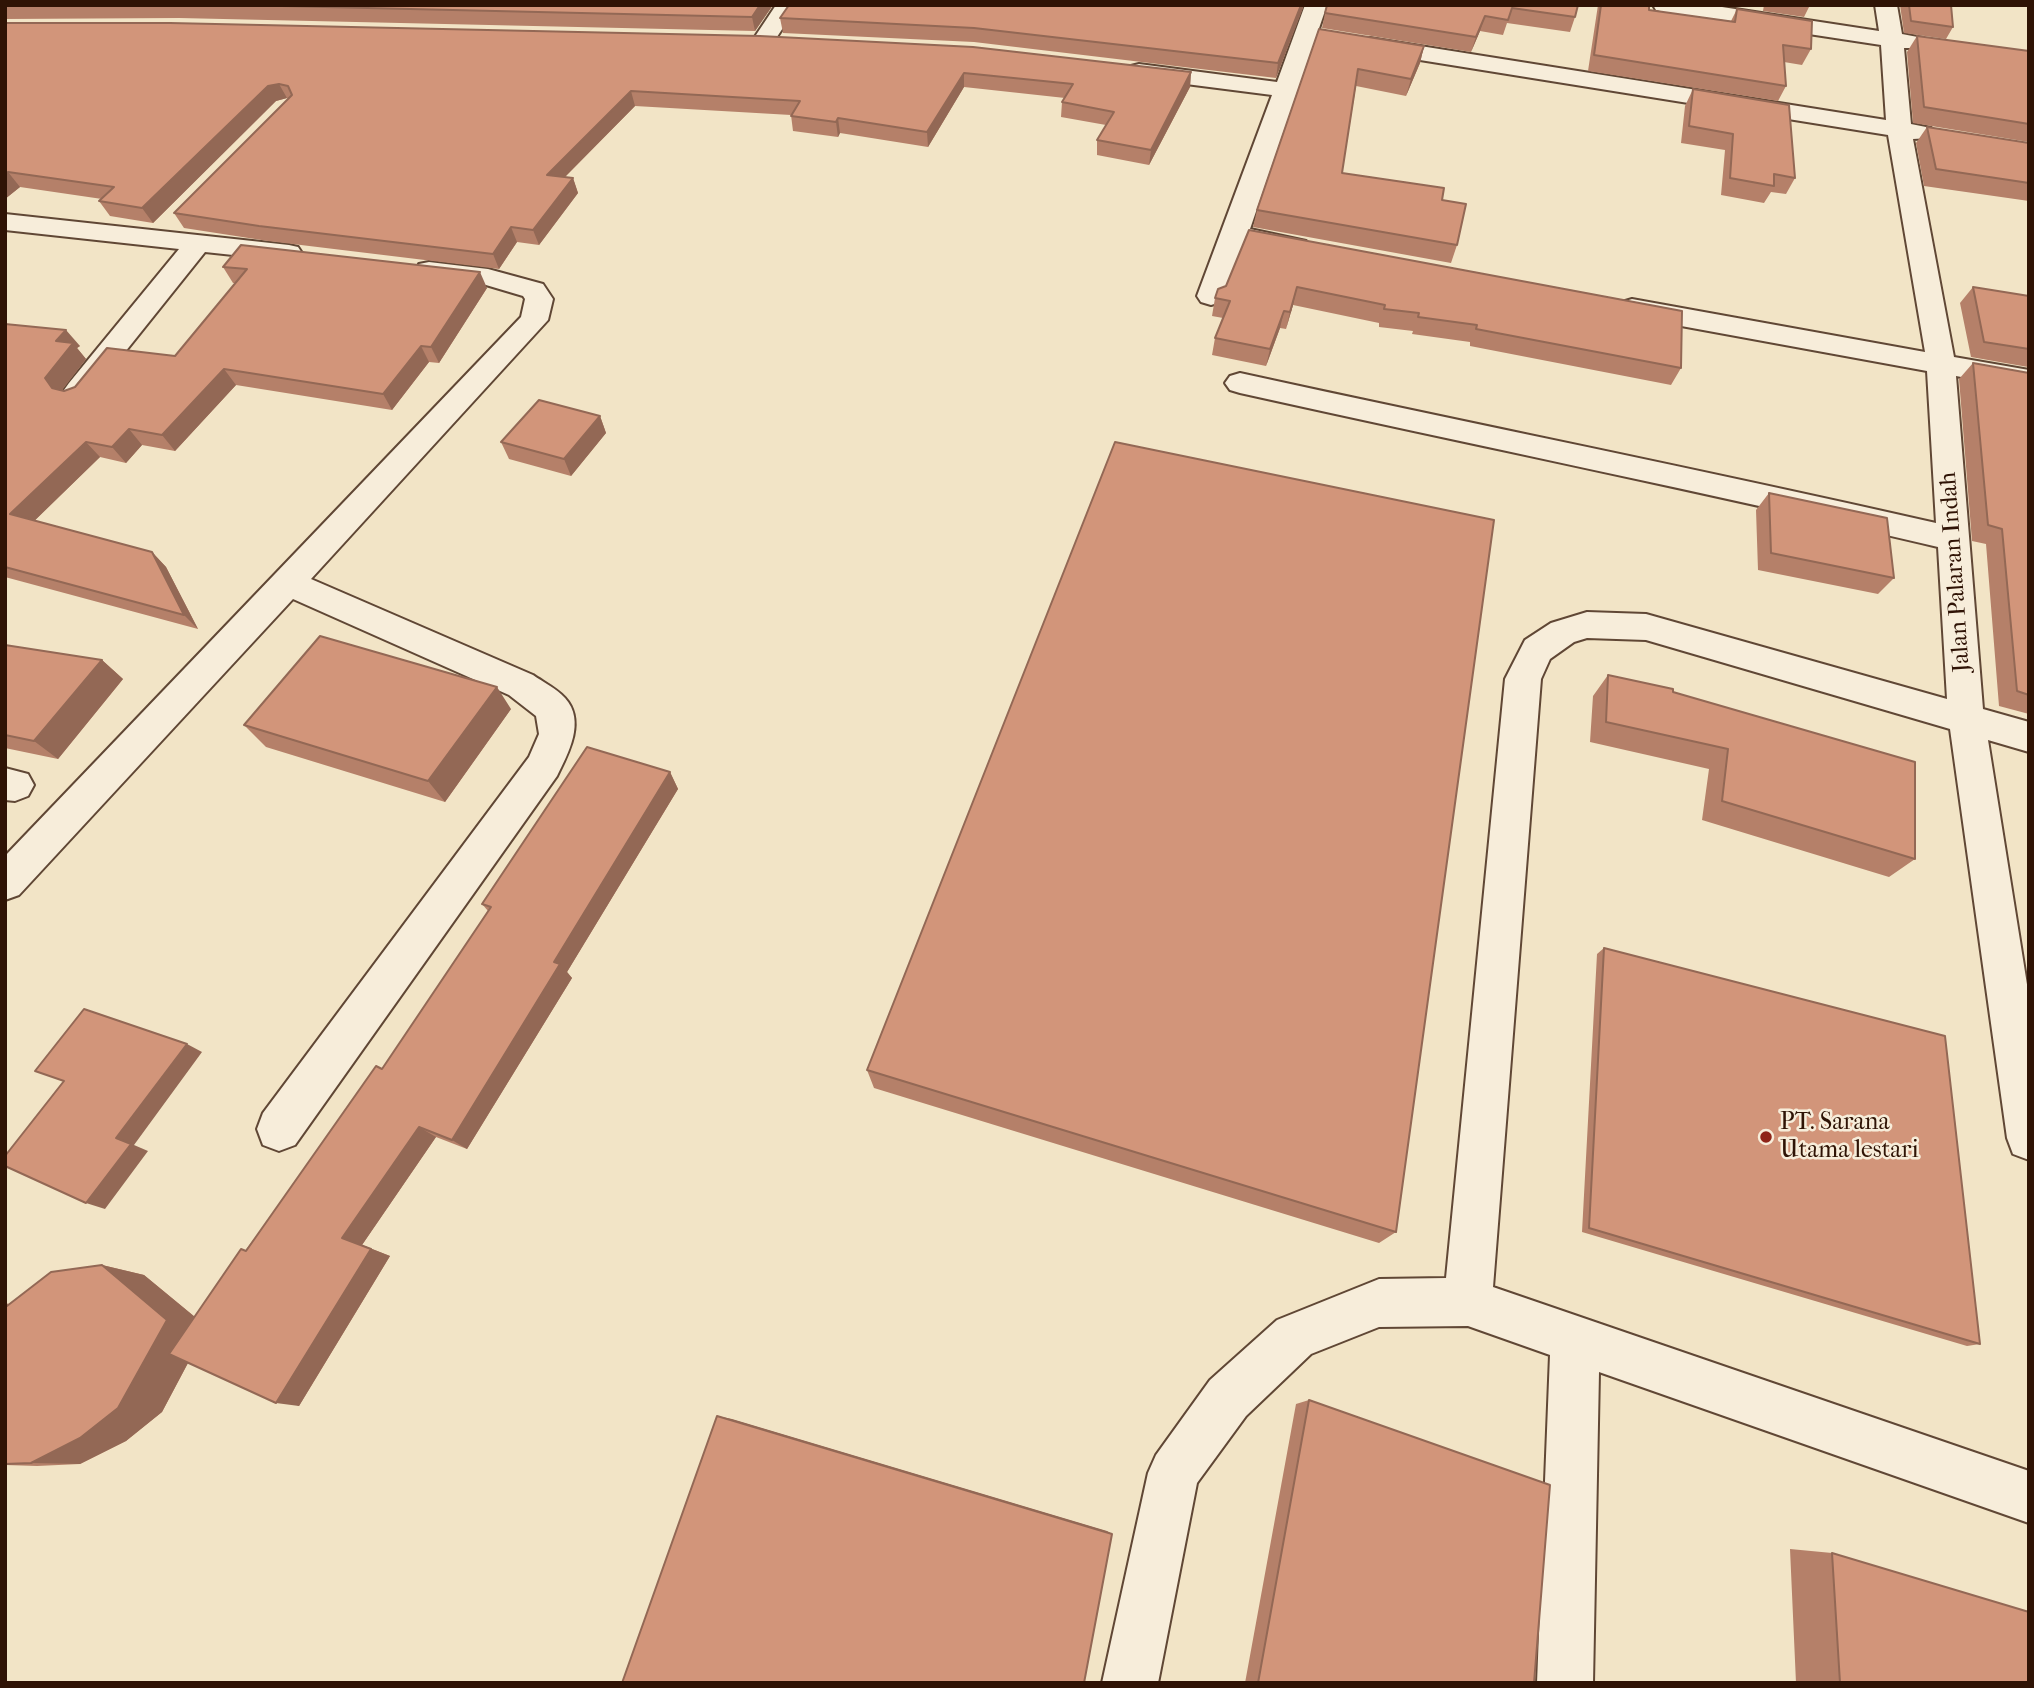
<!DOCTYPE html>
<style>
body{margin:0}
#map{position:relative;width:2034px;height:1688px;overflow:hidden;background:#f2e4c6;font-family:"IM FELL French Canon",serif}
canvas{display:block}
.frame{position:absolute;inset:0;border:7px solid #2f1305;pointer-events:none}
</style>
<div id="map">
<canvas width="2034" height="1688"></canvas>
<div class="frame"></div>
</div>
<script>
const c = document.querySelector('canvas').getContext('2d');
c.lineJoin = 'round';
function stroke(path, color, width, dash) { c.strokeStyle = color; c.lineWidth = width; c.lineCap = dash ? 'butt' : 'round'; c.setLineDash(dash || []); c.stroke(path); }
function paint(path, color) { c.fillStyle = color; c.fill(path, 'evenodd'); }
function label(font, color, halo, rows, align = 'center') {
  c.font = font + ' "IM FELL French Canon",serif'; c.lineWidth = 5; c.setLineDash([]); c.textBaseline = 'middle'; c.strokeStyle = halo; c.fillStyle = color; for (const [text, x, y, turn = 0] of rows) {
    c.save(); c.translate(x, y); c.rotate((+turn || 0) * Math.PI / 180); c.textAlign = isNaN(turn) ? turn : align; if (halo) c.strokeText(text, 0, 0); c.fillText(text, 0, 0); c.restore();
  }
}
const minor = new Path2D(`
 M776 5H798L771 46H755L752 41Z
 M1305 5H1327L1250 229 1306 241 1310 247 1306 253 1297 255 1244 244 1221 302 1211 305 1201 302 1197 296 1272 95 1139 78 1131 76 1128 71 1131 66 1139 64 1277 82Z
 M1653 5H1709L1879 31 1875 5H1897L1902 34 1923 38 1926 43 1923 48H1904L1911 124 1931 128 1934 133 1931 138 1913 139 1954 357 2029 370V390L1956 376 1983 709 2029 722V752L1988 740 2029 997V1160L2013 1154 2007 1138 1950 729 1646 640 1587 638 1574 642 1550 659 1541 679 1493 1287 2029 1471V1523L1599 1372 1593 1683H1537L1550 1355 1468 1326 1379 1327 1311 1354 1246 1416 1197 1483 1158 1683H1102L1148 1473 1156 1455 1210 1380 1277 1320 1379 1279 1446 1278 1505 679 1525 640 1551 623 1587 612 1646 614 1947 699 1938 547C1706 492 1473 445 1240 393L1230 390 1225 383 1230 376 1240 373C1472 424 1705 470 1936 523L1927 371 1632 317 1622 314 1618 308 1622 302 1632 299 1925 352 1888 135 1370 52 1362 50 1359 45 1362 40 1370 38 1886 120 1881 45 1664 12 1656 10Z
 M5 214 289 245 298 247 302 253 298 259 289 261 205 252 89 397 79 400 69 397 64 390 69 383 179 249 5 230Z
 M429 262 488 269 543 284 553 299 548 320 311 579 533 675C543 682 557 689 565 698 586 721 568 754 557 776L295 1145 279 1151 263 1145 257 1129 263 1113 529 757 539 734 536 716 509 695 293 599 19 895 5 900V856L521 317 525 299 523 296 486 285 419 276 416 270 419 264Z
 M5 768 28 774 34 785 28 796 15 801 5 800Z`);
stroke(minor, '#604735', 4);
paint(minor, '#f7edda');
paint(new Path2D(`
 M5 5H773L755 31 179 18 5 19Z
 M1304 5 1276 78 974 42 783 33 780 18Z
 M1578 5 1575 17 1570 32 1507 23 1503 35 1480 31 1471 52 1322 28 1325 13Z
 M1598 5H1649V10L1731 21 1737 9 1811 49 1802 65 1784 62 1786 86 1778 101 1588 71Z
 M1764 5H1810L1804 17 1763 11Z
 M1900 5H1951L1953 27 1946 39 1904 33Z
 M5 23 1191 72 1190 87 1149 165 1097 155V140L1106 125 1061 117 1062 102 1065 98 964 87 928 147 840 133 838 137 793 131 791 115 635 106 565 177 573 178 578 193 539 245 517 242 499 269 268 241 184 228 174 213 288 99 287 98 276 101 153 223 110 216 99 201 102 199 20 187 5 199Z
 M1319 29 1424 46 1420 63 1406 96 1356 86 1342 173 1442 200 1457 245 1451 263 1253 227 1257 210Z
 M1917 36 2029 51V142L1913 123 1907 52Z
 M1693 89 1795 178 1786 194 1771 192 1764 203 1721 195 1725 150 1681 143 1685 106Z
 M1927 127 2029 143V201L1924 186 1916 143Z
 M1249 230 1681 368 1671 385 1470 346V342L1412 334 1413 331 1379 327V323L1293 305 1286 329 1280 328 1266 366 1212 355 1215 338 1223 318 1212 316 1215 298 1226 286Z
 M223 267 487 288 439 363 429 362 392 410 236 385 175 451 142 445 126 463 100 457 34 521 152 552 166 567 198 629 5 577V324L80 346 77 348 86 359 62 390 64 391 175 356 235 283H233Z
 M1973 287 2029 296 2028 367 1971 357 1960 303Z
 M1973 363 2029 373V714L1999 706 1986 544 1972 541 1959 379Z
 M600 416 606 433 571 476 509 459 501 442Z
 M1769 493 1894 578 1878 594 1758 570 1756 510Z
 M5 645 102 660 123 679 58 759 5 748Z
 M1608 675 1673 692 1915 859 1889 877 1702 820 1709 769 1590 742 1593 696Z
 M511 709 445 802 266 747 244 725Z
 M670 772 678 789 567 972 572 978 467 1149 436 1137 362 1245 390 1256 299 1406 188 1363 162 1412 126 1441 80 1464 37 1466 5 1465V1303L9 1304 102 1265 144 1275 195 1317 382 1069 488 911 482 904Z
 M1604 948 1980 1344 1967 1346 1582 1232 1597 954Z
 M867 1070 1396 1232 1379 1243 874 1088Z
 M1309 1400 1534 1683H1245L1296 1404Z
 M1790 1549 1832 1553 2029 1683H1796Z`), '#b58069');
paint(new Path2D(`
 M760 5H773L755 31 752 17Z
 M1301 5H1304L1276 78 1278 63Z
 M1485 16 1480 31 1471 52 1476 37Z
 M1424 46 1420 63 1406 96 1411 79Z
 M1191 72 1190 87 1149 165 1151 150Z
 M964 73V87L928 147 927 132Z
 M279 84 287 98 276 101 153 223 142 208 268 86Z
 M631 91 635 106 552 190 547 175Z
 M838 118 840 133 838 137 836 122Z
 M8 172 20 187 5 199V175Z
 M573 178 578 193 539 245 533 230Z
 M511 227 517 242 499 269 493 254Z
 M480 272 487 288 439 363 431 347Z
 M1297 287 1293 305 1286 329 1290 312Z
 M1284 311 1280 328 1266 366 1270 349Z
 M66 330 80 346 77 348 86 359 59 394 52 388 45 378 56 341Z
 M421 346 429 362 392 410 383 394Z
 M224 369 236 385 175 451 162 435Z
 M600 416 606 433 571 476 564 459Z
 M129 429 142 445 126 463 112 447Z
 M86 442 100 457 25 530 10 514Z
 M152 552 166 567 198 629 184 615Z
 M102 660 123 679 58 759 34 741Z
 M497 687 511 709 445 802 428 781Z
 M670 772 678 789 567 972 572 978 467 1149 452 1140 554 962Z
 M187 1044 202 1052 134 1145 148 1151 105 1209 86 1203 116 1138Z
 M419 1127 436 1137 362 1245 390 1256 299 1406 276 1403 342 1238Z
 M102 1265 144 1275 207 1327 162 1412 126 1441 80 1464 31 1463Z
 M717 1416 732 1419 1107 1531 1112 1534Z`), '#936855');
const building = new Path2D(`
 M239 5H760L752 17Z
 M789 5H1301L1278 63 974 28 780 18Z
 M1327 5H1578L1575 17 1512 8 1508 20 1485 16 1476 37 1325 13Z
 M1601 5H1649V10L1735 22 1737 9 1812 21 1811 49 1783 45 1786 86 1594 55Z
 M1909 5H1951L1953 27 1911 21Z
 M5 23H170L760 36 973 47 1191 72 1151 150 1097 140 1114 112 1062 102 1073 84 964 73 927 132 838 118 836 122 791 116 800 101 631 91 547 175 573 178 533 230 511 227 493 254 259 226 174 213 292 95 288 86 279 84 268 86 142 208 99 201 114 187 8 172 5 175Z
 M1319 29 1424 46 1411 79 1358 69 1342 173 1444 188 1442 200 1466 204 1457 245 1257 210Z
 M1917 36 2029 51V124L1924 107Z
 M1693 89 1789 105 1795 178 1774 174V186L1730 178 1733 134 1689 126Z
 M1927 127 2029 143V183L1936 169Z
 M1249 230 1682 311 1681 368 1476 329 1477 325 1418 317 1419 313 1384 309 1385 305 1297 287 1290 312 1284 311 1270 349 1215 338 1230 301 1215 298 1218 289 1226 286Z
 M241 245 480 272 431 347 421 346 383 394 224 369 162 435 129 429 112 447 86 442 10 514 152 552 184 615 5 567V324L66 330 56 341 73 343 45 378 52 388 64 391 75 387 107 348 175 356 247 269 223 267Z
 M1973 287 2029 296V349L1984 342Z
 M1973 363 2029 373V695L2017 691 2002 529 1988 525Z
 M539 400 600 416 564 459 501 442Z
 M1115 442 1494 520 1396 1232 867 1070Z
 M1769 493 1887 518 1894 578 1771 553Z
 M320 636 497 687 428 781 244 725Z
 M5 645 102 660 34 741 5 735Z
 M1608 675 1673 689V692L1915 762V859L1722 801 1728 749 1606 722Z
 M587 747 670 772 554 962 560 964 452 1140 419 1127 342 1238 371 1249 276 1403 169 1354 241 1249 246 1251 376 1066 382 1069 491 907 482 904Z
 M1604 948 1945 1036 1980 1344 1589 1228Z
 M84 1009 187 1044 116 1138 131 1144 86 1203 5 1166V1156L64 1081 35 1071Z
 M102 1265 167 1320 118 1408 80 1438 31 1463 5 1464V1304L7 1306 51 1272Z
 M1309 1400 1550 1485 1534 1683H1258Z
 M717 1416 1112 1534 1084 1683H622Z
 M1832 1553 2029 1612V1683H1840Z`);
paint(building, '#d2957a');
stroke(building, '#936855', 2);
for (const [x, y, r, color] of [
 [1766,1137,7,"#8f2418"]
]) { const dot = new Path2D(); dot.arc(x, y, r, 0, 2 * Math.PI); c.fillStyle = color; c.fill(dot); stroke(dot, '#f7edda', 2.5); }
label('24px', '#2f1305', '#f7edda', [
 ["Jalan Palaran Indah",1956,572,-94]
]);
label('24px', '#2f1305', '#f7edda', [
 ["PT. Sarana",1780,1123],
 ["Utama lestari",1780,1151]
], 'left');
</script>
